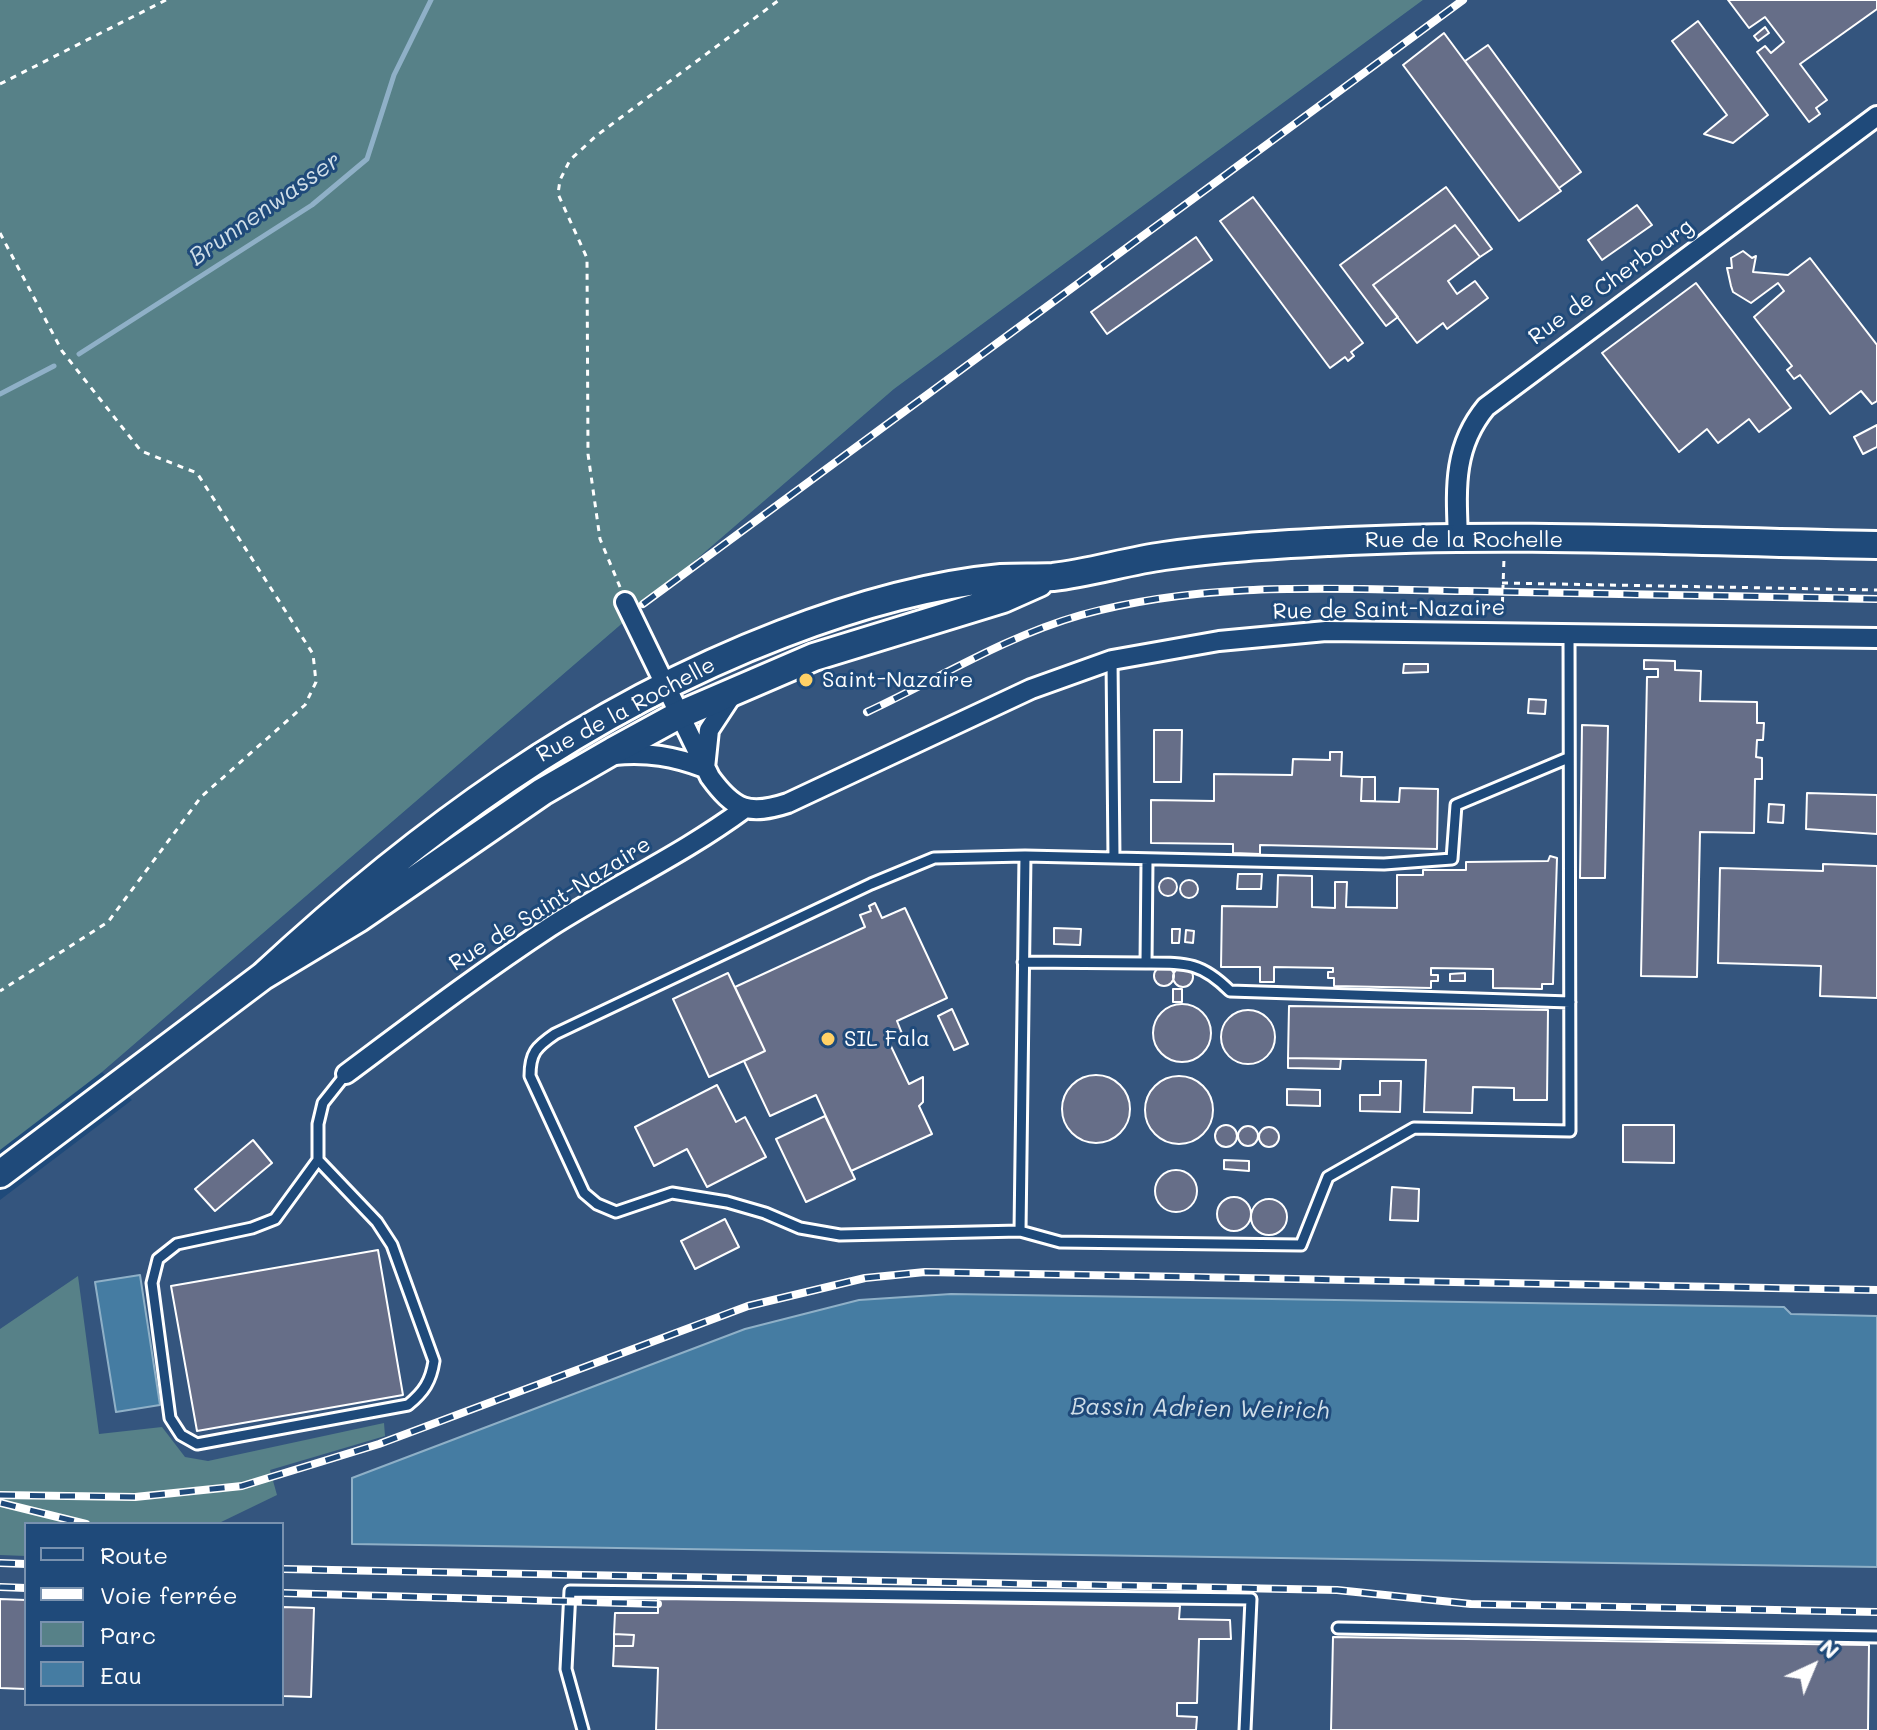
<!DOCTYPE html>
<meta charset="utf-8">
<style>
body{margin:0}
#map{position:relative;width:1877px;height:1730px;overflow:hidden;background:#1f4a7a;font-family:Mali,sans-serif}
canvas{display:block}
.legend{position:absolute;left:24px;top:1522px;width:260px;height:184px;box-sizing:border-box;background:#1f4a7a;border:2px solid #7992af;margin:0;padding:10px 14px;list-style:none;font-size:24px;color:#fff}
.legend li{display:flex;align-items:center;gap:16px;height:40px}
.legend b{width:40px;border:2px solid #7992af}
.north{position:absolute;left:1773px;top:1626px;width:80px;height:80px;-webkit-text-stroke:6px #1f4a7a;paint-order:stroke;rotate:44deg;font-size:22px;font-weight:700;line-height:32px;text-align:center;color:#fff}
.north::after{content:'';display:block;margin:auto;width:28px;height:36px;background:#fff;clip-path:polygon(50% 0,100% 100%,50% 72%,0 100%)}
</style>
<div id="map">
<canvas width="1877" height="1730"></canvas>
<ul class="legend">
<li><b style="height:10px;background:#1f4a7a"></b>Route</li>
<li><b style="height:10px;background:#fff"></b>Voie ferrée</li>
<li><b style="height:22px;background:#578188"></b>Parc</li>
<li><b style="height:22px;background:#457ca2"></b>Eau</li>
</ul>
<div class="north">N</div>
</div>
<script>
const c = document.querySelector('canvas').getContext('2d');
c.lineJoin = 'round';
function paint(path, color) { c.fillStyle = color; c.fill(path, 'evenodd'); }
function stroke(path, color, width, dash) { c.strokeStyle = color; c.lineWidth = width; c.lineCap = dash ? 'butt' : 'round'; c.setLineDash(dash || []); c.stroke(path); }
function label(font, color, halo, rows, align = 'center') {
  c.font = font + ' Mali,sans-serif'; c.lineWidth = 6; c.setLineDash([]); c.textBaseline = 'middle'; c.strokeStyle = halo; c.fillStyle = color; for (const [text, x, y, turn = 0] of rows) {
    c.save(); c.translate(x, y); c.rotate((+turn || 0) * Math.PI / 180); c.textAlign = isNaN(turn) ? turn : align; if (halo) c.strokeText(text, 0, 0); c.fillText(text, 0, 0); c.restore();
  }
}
paint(new Path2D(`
 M1423 0H1877V1730H0V1200L132 1100 102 1072 894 389ZM26 1524H282V1704H26Z`), '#34557e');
paint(new Path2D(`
 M0 0H1423L894 389 102 1072 0 1150Z
 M78 1276 99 1434 162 1427 185 1457 208 1461 384 1423 385 1436 270 1470 277 1495 217 1524H26V1556L0 1555V1329Z`), '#578188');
const water = new Path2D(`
 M140 1275 160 1405 116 1412 95 1282Z
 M951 1294 1784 1307 1791 1314 1877 1316V1567L352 1544V1478L745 1329 859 1300Z`);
paint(water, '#457ca2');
stroke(water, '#8fb0c7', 2);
stroke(new Path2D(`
 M79 354 312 205 367 159 394 75 431 0
 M0 394 54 366`), '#8fb0c7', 5);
const building = new Path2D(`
 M1728 0H1877V9L1800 64 1827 100 1816 108 1820 114 1809 122 1757 52 1765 46 1771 53 1784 42 1765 17 1749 28Z
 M1698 21 1768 115 1733 143 1704 134 1727 115 1672 41Z
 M1765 27 1769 33 1758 41 1754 36Z
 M1444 33 1561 191 1519 221 1403 65Z
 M1488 45 1581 172 1559 188 1465 61Z
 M1446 187 1492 249 1480 257 1455 225 1373 285 1398 317 1386 326 1340 265Z
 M1253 197 1363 343 1351 352 1354 356 1348 361 1345 357 1330 368 1220 221Z
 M1637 205 1652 225 1602 260 1588 240Z
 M1455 225 1480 257 1448 281 1457 294 1475 281 1488 298 1447 329 1443 323 1417 343 1373 285Z
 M1196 237 1212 260 1107 334 1091 312Z
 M1743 251 1752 258 1756 256 1753 272 1788 275 1810 258 1877 345V401L1872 404 1861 391 1830 414 1800 375 1794 379 1787 370 1792 366 1754 317 1784 291 1778 283 1751 303 1733 292 1731 286 1727 268H1732L1731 258Z
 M1696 283 1791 408 1759 432 1749 419 1718 443 1707 429 1679 452 1602 353Z
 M1877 425V447L1863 454 1854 437Z
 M1644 660 1675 661V670L1701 671 1700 701 1757 702V723H1764L1763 740H1757L1756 757 1762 758V779H1755L1754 833 1700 832 1697 977 1641 976 1647 677H1658V669H1644Z
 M1404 664H1428V672L1403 673Z
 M1529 699 1546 700 1545 714 1528 713Z
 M1582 725 1608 726 1605 878H1580Z
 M1154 730H1182L1181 782H1154Z
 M1330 752H1342L1341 776 1362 777 1361 801 1399 802 1400 788 1438 789 1437 849 1260 845V854L1233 853V844L1151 843V800L1214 801V774L1292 775 1293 759 1330 760Z
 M1362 777H1375V801H1361Z
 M1807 793 1877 795V834L1806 829Z
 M1769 804 1784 805 1783 823 1768 822Z
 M1550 856 1557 858 1553 984H1542V989L1493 988V969L1431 968V975H1438V981H1431V988L1334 986V978H1328V972H1333V968L1274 967V982H1260V967H1221L1222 906 1277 907 1278 875 1312 876V907L1335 908V882H1347L1346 907 1397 908V875H1423V870H1466V862L1548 861Z
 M1823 864 1877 866V998L1820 996 1821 966 1718 963 1720 868 1823 871Z
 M1238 874H1262L1261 889H1237Z
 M1159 887a9 9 0 1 1 18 0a9 9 0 1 1-18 0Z
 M1180 889a9 9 0 1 1 18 0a9 9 0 1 1-18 0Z
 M875 903 882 918 905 908 947 998 897 1021 903 1036 889 1042 909 1084 923 1077V1102L919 1106 932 1134 851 1171 816 1095 770 1116 744 1061 765 1051 735 987 865 927 860 915 871 911 869 906Z
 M1054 928 1081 929 1080 945 1054 944Z
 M1172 929H1180L1179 943H1172Z
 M1186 930 1194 931 1193 943 1185 942Z
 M1154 976a10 10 0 1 1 20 0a10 10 0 1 1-20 0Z
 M1173 977a10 10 0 1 1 20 0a10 10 0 1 1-20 0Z
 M728 973 765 1051 709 1077 673 999Z
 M1465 973V981H1450V974Z
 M1173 989H1182V1002H1173Z
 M1153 1033a29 29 0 1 1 58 0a29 29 0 1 1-58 0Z
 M1289 1006 1548 1010 1547 1100H1514V1088L1473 1087 1472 1113 1424 1112 1426 1060 1288 1058Z
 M952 1009 968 1044 954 1050 938 1016Z
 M1221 1037a27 27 0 1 1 54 0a27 27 0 1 1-54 0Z
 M1288 1058 1341 1059 1340 1069 1288 1068Z
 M1062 1109a34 34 0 1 1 68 0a34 34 0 1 1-68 0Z
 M1145 1110a34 34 0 1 1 68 0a34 34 0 1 1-68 0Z
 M1380 1081H1401L1400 1112 1360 1111V1095H1380Z
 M717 1085 736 1122 745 1117 766 1157 707 1187 687 1149 654 1166 635 1127Z
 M1287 1089 1320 1090V1106L1287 1105Z
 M825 1116 855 1179 806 1202 776 1139Z
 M1215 1136a11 11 0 1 1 22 0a11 11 0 1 1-22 0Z
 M1623 1125H1674V1163L1623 1162Z
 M1238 1136a10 10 0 1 1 20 0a10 10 0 1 1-20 0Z
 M1259 1137a10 10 0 1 1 20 0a10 10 0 1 1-20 0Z
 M253 1140 272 1163 215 1211 195 1189Z
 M1224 1160 1249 1161V1171L1224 1169Z
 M1155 1191a21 21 0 1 1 42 0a21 21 0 1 1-42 0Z
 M1392 1187 1419 1189 1418 1221 1390 1220Z
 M1217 1214a17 17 0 1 1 34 0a17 17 0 1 1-34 0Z
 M1251 1217a18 18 0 1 1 36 0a18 18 0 1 1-36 0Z
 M725 1219 739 1247 695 1269 681 1241Z
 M378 1250 403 1395 197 1431 171 1286Z
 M0 1599 26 1600V1689L0 1688Z
 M658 1599 1180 1606 1179 1619 1230 1620 1231 1639H1199L1197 1703H1177V1716L1197 1717 1196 1730H656L658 1668 613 1666 614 1646H633L634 1635 614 1634 615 1613H658Z
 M282 1607 314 1608 311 1697 282 1696Z
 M614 1634 634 1635 633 1646H614Z
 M1333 1637 1869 1645 1868 1730H1331Z`);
paint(building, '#666e88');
stroke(building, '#fff', 2);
const lane = new Path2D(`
 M1112 660 1114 858
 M1568 758 1456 805 1452 859 1384 864 1025 856 934 858 871 884 555 1034C536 1047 530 1053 530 1076L584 1193 597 1204 616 1212 672 1193 727 1202 765 1213 800 1228 840 1235 1020 1231 1060 1242 1301 1245 1328 1177 1414 1128 1570 1131 1569 632
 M1023 962 1146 963 1147 860
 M1146 963C1186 963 1201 962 1230 991L1570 1002
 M318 1160 377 1222 392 1245 434 1361C431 1381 424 1392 408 1405L197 1444 181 1435 170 1418 152 1283 158 1259 177 1244 252 1228 275 1219 318 1160V1124L323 1103 346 1074
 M1020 1231 1025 856
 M1338 1628 1877 1637
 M583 1730 566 1669 570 1591 1251 1599 1245 1730`);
const street = new Path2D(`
 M1458 538C1456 488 1453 447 1486 407L1877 116
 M625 602 710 777C734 810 749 816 788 803L1031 689 1112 660 1219 641 1326 631 1877 638
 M614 755C648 752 673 756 705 768
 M705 768 709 730 732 695
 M346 1074C413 1024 480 973 550 927 614 886 683 854 744 809`);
const secondary = new Path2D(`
 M263 976C417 833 584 710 782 634 852 607 926 585 1001 578 1018 577 1036 578 1053 577 1090 573 1127 561 1164 556 1218 548 1274 545 1329 542 1511 532 1695 542 1877 545
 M0 1174 263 976 359 918 542 792 613 751 677 716 814 657 1003 599 1039 583`);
stroke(lane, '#fff', 15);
stroke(street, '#fff', 24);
stroke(secondary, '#fff', 32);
stroke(new Path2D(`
 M0 84 166 0
 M0 233 62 351 141 451 197 473 313 654 316 682 305 705 201 797 108 922 0 991
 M1502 583 1877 590
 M620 587 600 539 588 454 587 258 558 194 560 180 570 160 596 136 779 0
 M1502 615 1504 558`), '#fff', 3, [6, 6]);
stroke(lane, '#1f4a7a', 9);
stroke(street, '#1f4a7a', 18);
stroke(secondary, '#1f4a7a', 26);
const rail = new Path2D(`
 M643 604 1463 0
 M867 712C938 679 1004 637 1081 615 1207 580 1337 589 1466 591 1603 594 1740 596 1877 599
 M0 1495 135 1497 242 1486 379 1444 748 1306 865 1278 925 1272 1877 1290
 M1 1503 86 1524
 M0 1563 26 1564
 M282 1569 1337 1590 1471 1604 1877 1612
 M0 1587 26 1588
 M282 1593 658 1604`);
stroke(rail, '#fff', 8);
stroke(rail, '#1f4a7a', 5, [15]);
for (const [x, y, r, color] of [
 [806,680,8,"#ffd166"],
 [828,1039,8,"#ffd166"]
]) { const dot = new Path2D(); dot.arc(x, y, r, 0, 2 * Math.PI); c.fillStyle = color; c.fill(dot); stroke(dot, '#1f4a7a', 3); }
label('22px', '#fff', '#1f4a7a', [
 ["Rue de Cherbourg",1611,282,-36],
 ["Rue de la Rochelle",1464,540],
 ["Rue de Saint-Nazaire",1389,610,-1],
 ["Rue de la Rochelle",626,710,-28],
 ["Rue de Saint-Nazaire",550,904,-32]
]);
label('22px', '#fff', '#1f4a7a', [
 ["Saint-Nazaire",822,680],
 ["SIL Fala",844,1039]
], 'left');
label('italic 24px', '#d0dee8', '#1f4a7a', [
 ["Brunnenwasser",265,209,-35],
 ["Bassin Adrien Weirich",1200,1409,1]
]);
</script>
